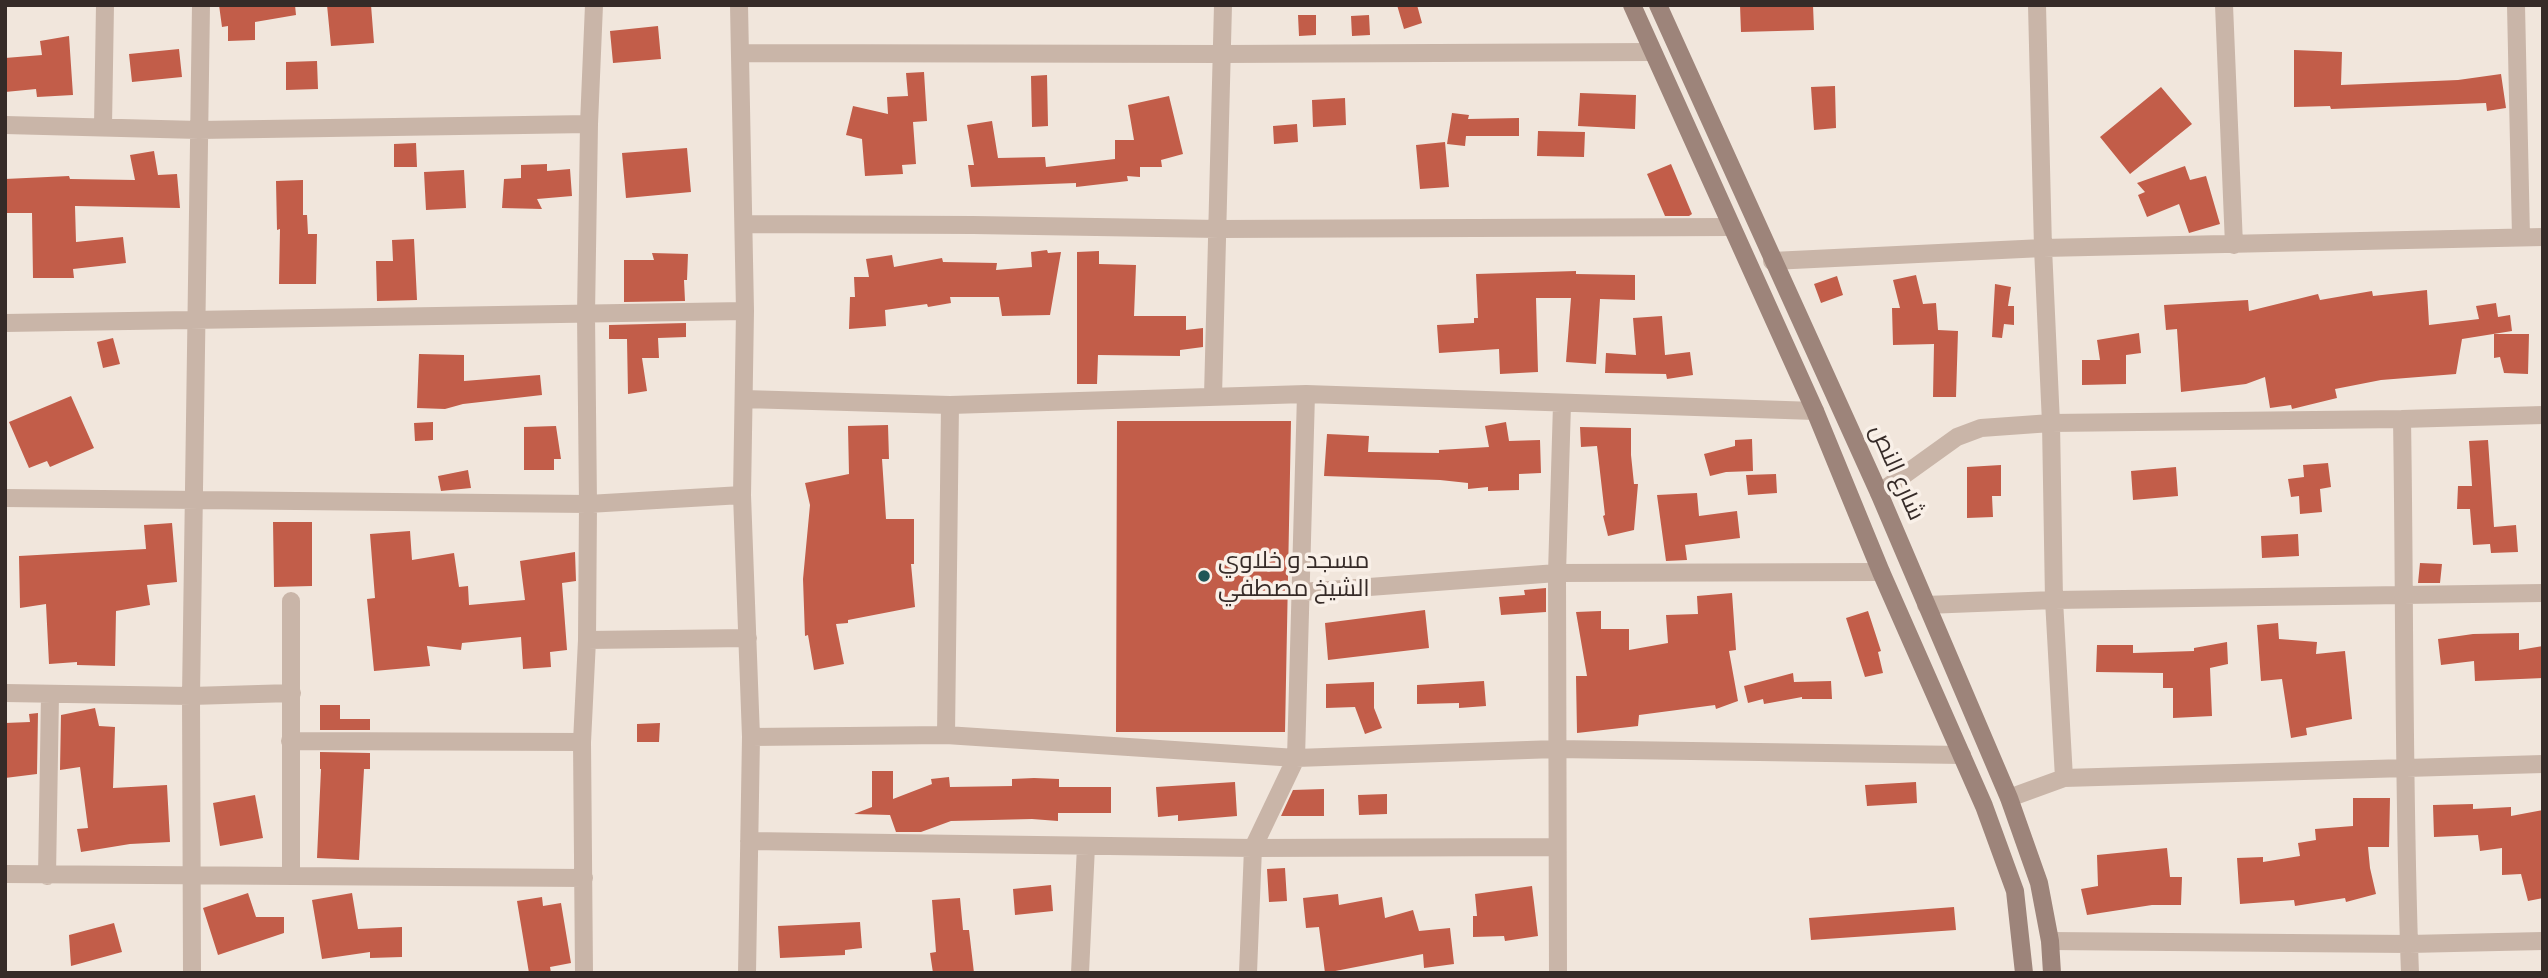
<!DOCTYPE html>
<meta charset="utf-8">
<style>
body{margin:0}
#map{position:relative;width:2548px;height:978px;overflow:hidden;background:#f1e6dc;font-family:"Roboto Condensed",sans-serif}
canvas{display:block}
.frame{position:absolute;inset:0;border:7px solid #362b28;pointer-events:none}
</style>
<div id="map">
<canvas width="2548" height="978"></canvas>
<div class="frame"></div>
</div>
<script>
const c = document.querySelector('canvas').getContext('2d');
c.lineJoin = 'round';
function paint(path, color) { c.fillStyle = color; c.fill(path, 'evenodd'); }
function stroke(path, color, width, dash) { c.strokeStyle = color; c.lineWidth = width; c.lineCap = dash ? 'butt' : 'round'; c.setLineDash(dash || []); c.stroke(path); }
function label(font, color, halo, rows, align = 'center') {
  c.font = font + ' "Roboto Condensed",Cairo,sans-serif'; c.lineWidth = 7; c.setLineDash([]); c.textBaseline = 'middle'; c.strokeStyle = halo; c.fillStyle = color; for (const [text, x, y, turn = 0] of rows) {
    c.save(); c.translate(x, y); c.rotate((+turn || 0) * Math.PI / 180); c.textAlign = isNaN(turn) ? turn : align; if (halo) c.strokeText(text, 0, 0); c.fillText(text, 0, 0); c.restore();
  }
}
paint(new Path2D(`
 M219 5H295L296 15 255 22V40L228 41V26L222 27Z
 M327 5H371L374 43 331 46Z
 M1397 5H1417L1422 23 1404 29Z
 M1740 5H1813L1814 30 1741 32Z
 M1298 15H1316V35L1299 36Z
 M1369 15 1370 35 1352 36 1351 16Z
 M658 26 661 59 613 63 610 31Z
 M69 36 73 95 37 97 36 89 5 92V58L42 55 40 41Z
 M179 49 182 77 132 82 129 54Z
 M2294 50 2342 52 2341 85 2458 80 2501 74 2506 108 2487 111 2486 103 2331 109 2330 106 2294 107Z
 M317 61 318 89 286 90V62Z
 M924 72 927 121 913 122 916 164 902 165 903 174 865 176 862 139 846 135 853 106 888 114 887 97 908 96 906 73Z
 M1047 75 1048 126 1032 127 1031 76Z
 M1835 86 1836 128 1814 130 1811 87Z
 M2161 87 2192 124 2130 174 2100 137Z
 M1580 93 1636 95 1635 129 1578 126Z
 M1169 96 1183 154 1161 160 1162 167H1140V177L1127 176 1128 181 1076 187V183L971 187 968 165H974L967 125 992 121 998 158 1045 157 1046 167 1115 159V140H1134L1128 105Z
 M1345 98 1346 125 1313 127 1312 100Z
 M1452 113 1469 115 1468 119 1519 118V136H1466L1465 146 1447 144Z
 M1297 124 1298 142 1274 144 1273 126Z
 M1538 131 1585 132 1584 157 1537 156Z
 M1445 142 1449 187 1420 189 1416 145Z
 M416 143 417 167H394V144Z
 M687 148 691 192 626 198 622 153Z
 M154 151 158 175 177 174 180 208 75 206 76 242 123 237 126 263 73 269 74 278H33L32 213H5V179L69 176 70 179 135 180 130 155Z
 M547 164V171L570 169 572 196 537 199 542 209 502 208 504 179 521 178V165Z
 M1671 164 1692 214 1689 216H1665L1647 174Z
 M2185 166 2190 180 2206 176 2220 224 2189 233 2179 204 2147 217 2138 195 2145 192 2137 183Z
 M464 170 466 208 426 210 424 172Z
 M303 180V215H307L308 234H317L316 284H279L280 229 277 230 276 181Z
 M414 239 417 300 377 301 376 261H393L392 240Z
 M1047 250 1048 253 1061 252 1050 315 1002 316 999 297H950L951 303 928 307 927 304 885 310 886 326 849 329 850 297H855L854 277H869L866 259 892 255 894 267 942 258 943 262 997 263 996 270 1032 267 1031 252Z
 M1099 251V264L1136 265 1134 316H1186V330L1203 328V347L1180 350V356L1098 355 1097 384H1077V252Z
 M652 253 688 254 687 280H684L685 301 624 302V260H654Z
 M1576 271V274L1635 275V300L1600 299 1596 364 1566 362 1571 298H1536L1538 372 1500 374 1499 349 1439 353 1437 325 1474 323V318H1478L1476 274Z
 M1916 275 1923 304 1936 303 1938 330 1958 331 1956 397H1933L1934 344 1893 345 1892 308H1900L1893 280Z
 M1837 276 1843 295 1821 303 1814 284Z
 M1995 284 2011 287 2008 306H2014V325L2004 324 2002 338 1992 337Z
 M2427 290 2429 325 2479 319 2476 306 2496 303 2498 317 2510 315 2512 331 2462 339 2456 374 2381 380 2335 389 2337 398 2292 409 2291 405 2270 408 2265 377 2246 384 2181 392 2177 329 2166 330 2164 305 2248 300 2249 311 2318 294 2320 300 2372 291 2373 296Z
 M1662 316 1665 355 1690 352 1693 375 1667 379 1666 374 1605 373 1606 353 1636 355 1633 318Z
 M686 323V337L658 338 659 358H642L647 391 628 394 627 339H609V325Z
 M2139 333 2141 353 2126 355V384L2082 385V360H2100L2097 340Z
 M2494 334H2529L2528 374 2504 373 2500 357 2494 358Z
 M113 338 120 364 103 368 97 342Z
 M419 354 464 355V381L540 375 542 395 463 404 445 409 417 408Z
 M71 396 94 448 50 467 47 461 29 468 9 422Z
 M1117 421H1291L1285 732H1116Z
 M433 422V440L415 441 414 423Z
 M1506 422 1509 441 1540 440 1541 473 1519 474V490L1488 491V487L1468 489V483L1440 480 1324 476 1327 434 1369 436 1368 452 1439 453V450L1489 447 1485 426Z
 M888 425 889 459H882L886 519H914V564H911L915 607 848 620V623L836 624 844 664 814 670 808 635 805 636 803 579 810 505 805 483 849 474 848 426Z
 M556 426 561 459H554V470H524V427Z
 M1580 427 1631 428V455L1634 484H1638L1634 530 1608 536 1603 516 1605 515 1597 446 1581 447Z
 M1752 439 1753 471 1726 472 1710 476 1704 454 1735 446V440Z
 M2488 440 2494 527 2516 525 2518 552 2491 553 2490 544 2473 545 2470 509H2457L2458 486H2472L2469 441Z
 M2328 463 2331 487 2320 489 2322 512 2300 514 2299 496 2291 497 2288 479 2304 477 2303 465Z
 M2001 465V496H1992L1993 517 1967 518V467Z
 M2176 467 2178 496 2133 500 2131 471Z
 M468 470 471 488 441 491 438 476Z
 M1776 474 1777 493 1748 495 1746 475Z
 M1697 493 1699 516 1737 511 1740 538 1685 545 1687 560 1666 561 1657 495Z
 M273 522H312V586L274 587Z
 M172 523 177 582 147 585 150 605 116 611 115 666 77 665V662L49 664 46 604 20 608 19 556 146 549 144 525Z
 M410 531 412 560 454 553 459 587 468 586 469 605 525 600 520 561 575 552 576 581 562 583 567 650 550 652 551 667 523 669 521 637 462 643 461 650 427 646 430 666 374 671 367 599 375 598 370 534Z
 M2298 534 2299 556 2262 558 2261 536Z
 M2420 563 2442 564 2440 583H2418Z
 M1546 588V612L1501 615 1499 597 1525 595 1524 590Z
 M1732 593 1736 650 1729 651 1738 701 1716 709 1715 705 1639 715 1638 726 1577 733 1576 676H1587L1576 612 1601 611V629H1629V650L1668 643 1666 615 1698 614 1697 596Z
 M1425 610 1429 648 1328 660 1325 623Z
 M1868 611 1881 651 1878 652 1883 673 1865 677 1846 618Z
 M2278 623 2279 639 2317 642 2316 654 2345 651 2352 719 2306 728 2307 735 2291 738 2282 679 2261 681 2257 625Z
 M2519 633V650L2543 646V678L2475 681 2474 661 2441 665 2438 639 2473 634Z
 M2227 642 2228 664 2210 668 2212 716 2173 718V688H2163V673L2096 672 2097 645H2133V653L2194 651V648Z
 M1793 673 1794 682 1831 681 1832 699H1802V697L1764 704 1763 699 1748 703 1744 686Z
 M1484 681 1486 706 1459 708V703L1417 704V685Z
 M1374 682V708L1382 728 1365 734 1355 707 1326 708V684Z
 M320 705H340V719H370V730H320Z
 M95 708 99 726 115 727 113 788 167 785 170 842 130 844 81 852 77 829 88 828 80 767 60 770 61 715Z
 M38 713 37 774 5 778V723L30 722 29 714Z
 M660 723 659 742H637V724Z
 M320 752 370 753V769H364L359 860 317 858 321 769H320Z
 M872 771H893V799L932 784 931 779 949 777 950 787 1012 786V779L1034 778 1059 779V787H1111V813H1058V821L1032 819 951 821 921 832H896L890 815 854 814 872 807Z
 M1235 782 1237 816 1178 821V815L1158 817 1156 787Z
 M1916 782 1917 803 1867 806 1865 785Z
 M1324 789V816H1281L1293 790Z
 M1387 794V814L1359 815 1358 795Z
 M255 795 263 838 220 846 213 803Z
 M2353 798H2390L2389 847H2368L2370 868 2376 894 2346 902 2345 898 2295 906 2294 900 2240 904 2237 858 2263 857V862L2300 856 2298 843 2316 840 2315 829 2353 826Z
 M2473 804V809L2511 807V816L2543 810V898L2528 901 2521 874 2502 875V848L2480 851 2478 835 2434 837 2433 805Z
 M2167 848 2170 877H2182L2181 905H2152L2087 915 2081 889 2098 886 2097 855Z
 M1285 868 1287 901 1269 902 1267 869Z
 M1051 885 1053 911 1015 915 1013 889Z
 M1532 886 1538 936 1505 941 1504 936 1473 937V916H1477L1475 894Z
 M248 893 256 917H284V933L218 955 203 908Z
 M352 893 358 929 402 927V957L370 958V952L322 959 312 900Z
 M1338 894 1339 905 1382 897 1385 918 1413 910 1419 931 1450 928 1454 964 1424 968 1423 954 1325 973 1319 927 1306 928 1303 898Z
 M542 897 543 906 561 903 571 963 550 967 551 973H529L517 901Z
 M960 898 963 930H969L974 973H933L930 953 936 952 932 900Z
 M1954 907 1956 930 1811 940 1809 918Z
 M860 922 862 948 845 950V955L780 958 778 926Z
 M114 923 122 952 71 966 69 935Z`), '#c25d49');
stroke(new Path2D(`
 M739 5 745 311 742 495 751 737 747 973
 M2037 5 2043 248 2051 423 2054 600 2064 778
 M2224 5 2234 245
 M2516 5 2521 237
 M741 53 1223 54 1652 52
 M5 125 199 130 589 124
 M103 126 105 5
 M744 224 973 225 1219 229 1731 227
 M1772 261 2043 248 2543 237
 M5 323 745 311
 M1213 396 1223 5
 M744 399 950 405 1306 394 1815 411
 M2402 419C2405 604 2403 788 2410 973
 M1879 493 1957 437 1981 428 2051 423 2402 419 2543 415
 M5 498 588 504 742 495
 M1302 592 1557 573 1881 572
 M1926 605 2054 600 2543 593
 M587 640 748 638
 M5 693 191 696 292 693
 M946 735 950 405
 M751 737 946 735 1296 758 1556 749 1962 755
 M290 741 582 742
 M2009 798 2064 778 2543 764
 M749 841 1253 848 1556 847
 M5 874 584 878
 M47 876 50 695
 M291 876V601
 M2050 941 2409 944 2543 941
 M192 973 191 696 201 5
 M584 973 582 742 587 640 588 504 586 314 589 124 594 5
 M1080 973 1086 846
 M1248 973 1253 848 1296 758 1306 394
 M1558 973 1557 573 1562 404`), '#c9b5a8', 18);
stroke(new Path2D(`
 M1632 5 1815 411 1881 572 1984 806 2015 891 2024 973
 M1658 5 1879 493 2009 798 2039 883 2050 941 2052 973`), '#9d847a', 18);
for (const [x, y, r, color] of [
 [1204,576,7,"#1f5656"]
]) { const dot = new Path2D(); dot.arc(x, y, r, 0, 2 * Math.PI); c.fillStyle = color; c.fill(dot); stroke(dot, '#f9f0e8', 2.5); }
label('24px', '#362b28', '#f9f0e8', [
 ["شارع النص",1896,473,66]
]);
label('24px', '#362b28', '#f9f0e8', [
 ["مسجد و خلاوي",1218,562],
 ["الشيخ مصطفي",1218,590]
], 'left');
</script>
